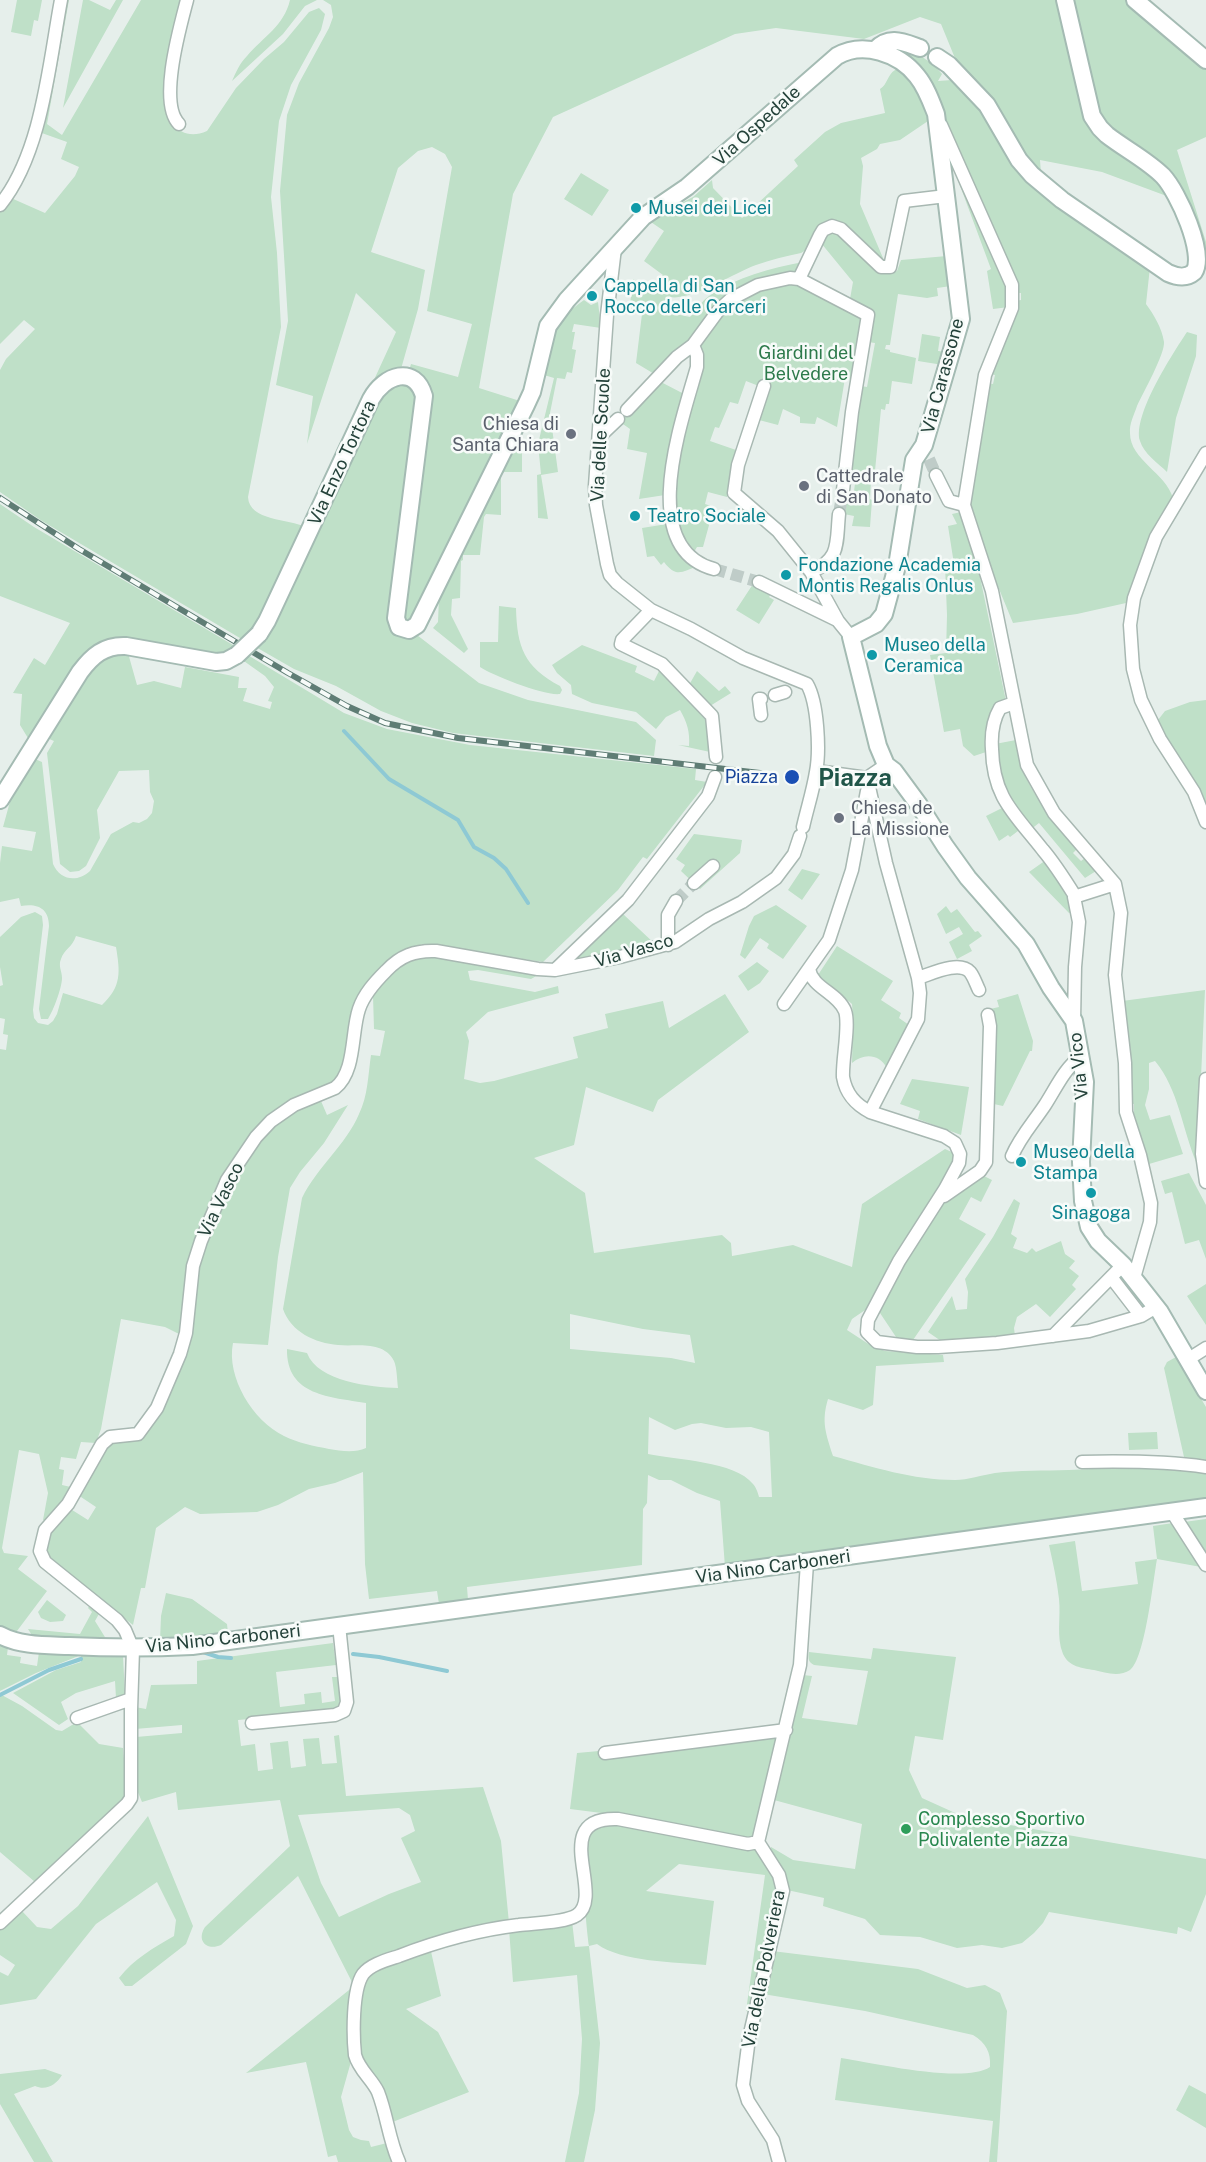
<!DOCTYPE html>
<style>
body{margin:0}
canvas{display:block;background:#e6efeb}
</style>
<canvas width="1206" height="2162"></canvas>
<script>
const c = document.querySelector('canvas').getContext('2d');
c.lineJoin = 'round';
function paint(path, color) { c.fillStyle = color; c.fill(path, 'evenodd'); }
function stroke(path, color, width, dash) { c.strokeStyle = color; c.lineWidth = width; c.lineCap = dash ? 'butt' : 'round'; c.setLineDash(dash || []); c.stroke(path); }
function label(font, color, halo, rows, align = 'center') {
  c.font = font + ' "Public Sans",sans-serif'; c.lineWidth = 5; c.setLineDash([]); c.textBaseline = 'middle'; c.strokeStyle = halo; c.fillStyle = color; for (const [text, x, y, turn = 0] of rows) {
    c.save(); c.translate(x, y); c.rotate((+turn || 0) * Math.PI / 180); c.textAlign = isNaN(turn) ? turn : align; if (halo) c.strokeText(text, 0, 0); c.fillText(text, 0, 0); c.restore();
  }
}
paint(new Path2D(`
 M17 0H42L38 21 34 20 31 36 11 32Z
 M66 0H69L47 124 62 135 141 0H184L165 101C167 123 182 142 207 131L236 88 264 59 284 42 309 12 319 8 325 14 321 30 291 85 279 121 271 197 277 253 281 327 248 497C249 521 289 519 306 527L257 627 245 641 42 521 0 492V370L6 359 35 329 24 320 0 344V211L11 198 45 213 75 176 79 167 61 159 67 142 39 132Z
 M83 0H89L110 10 116 0H123L63 108Z
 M290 0H317L305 6 283 34 232 81C236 72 240 63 247 56 263 37 284 26 290 0Z
 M323 0H1060L1085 108 1150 172 1172 198 1102 172 1040 160 1041 173 1029 161 959 68 941 24 920 17 864 39 776 28 735 34 553 117 513 194 479 388 520 401 412 621H404L430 405 409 371 411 364 458 377 472 324 427 311 452 167 445 154 432 147 418 151 398 168 371 252 425 270 418 309 401 369 388 371 373 382 396 332 356 293 307 444 313 396 276 385 288 321 280 191 287 115 299 83 329 28 333 17 331 5Z
 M1070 0H1125L1206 69V137L1177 150 1206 242V256L1199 229 1189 206 1102 123Z
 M891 47C910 48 930 59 942 74L938 81 952 80 971 98 984 115 1023 177 1034 188 1057 206 1150 267 1146 304C1154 315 1162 328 1164 342 1165 354 1143 393 1137 406 1134 415 1129 424 1130 433 1130 460 1166 473 1173 498L1154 529 1126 603 1077 614 1013 623 990 567 969 503 987 383 993 384 995 375 990 374 1016 301 1021 300V293H1016L1015 283 932 90Z
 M895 70H903L921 95 928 121 900 140 880 144 877 149 861 158 863 166 860 204 886 265 829 222H825L806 250 801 253C786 256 770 260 756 265 734 273 691 301 670 297L661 311 690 317C696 310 701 302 709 296 737 277 770 268 803 262L797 274 760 280 656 375 636 363 642 314 629 313 633 279 652 291 663 275 644 261 664 231 648 220 693 197 712 180 713 188 742 218 798 166 794 160 825 132 841 123 885 113 880 89C888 84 887 75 895 70Z
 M946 146 1008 286 1009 307 993 309 987 271 991 269 952 164 948 165Z
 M581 173 609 190 592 216 564 199Z
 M833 230 876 268 887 274 897 271 901 260 947 256 951 286 937 288 938 296 927 298 898 294 890 345H886L885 349 890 350V352L916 358 912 384 892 381 889 404H886L885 410 881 409 874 481H871L870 499 872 500 870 527 852 526 854 516 844 514 848 491H854L856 476 850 475 861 386 867 387 875 343 868 342 872 318 850 299 853 282 821 243 825 234Z
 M794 282 864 316 853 379 845 378 837 427 817 417 815 424 800 423V417L783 409 778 425 759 420 769 390 746 381 738 404 730 402 719 428 715 427 710 441 736 450 732 462 727 497 708 492 705 504 714 507 703 547H697L694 552 688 548 676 522 675 486 697 344 724 310 748 292Z
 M584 300 591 305 598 302 601 328 574 324 572 332H575L572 349 576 350 572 373 567 372 565 379 557 378 550 413 558 472 541 475 548 519 538 518 537 475 541 474 538 444 554 378 544 375C552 338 551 323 584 300Z
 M1187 332 1197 335 1196 356 1176 418 1167 472C1158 463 1144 454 1140 441 1132 416 1173 353 1187 332Z
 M922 334 940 337 938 351 948 352 943 365 918 361Z
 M659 381 686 395 665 495 639 499 647 453 627 449 630 429 620 422Z
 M401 383 413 390 417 396 391 620 408 636 417 635 479 683 528 700 636 722 656 740 654 756 453 733 412 723 381 711 336 686 294 669 254 646 374 405 386 388Z
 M516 440 522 443V472H504L501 475V515L486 514 484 517 480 555H463V560L461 561 460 598 452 599 451 615 468 649 464 653 433 628 438 622 439 597Z
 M0 504 34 527 238 648 226 653 211 654 115 640 31 743 20 725 22 694 13 693 34 658 45 665 70 623 0 596Z
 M961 512 980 577 1006 701 996 703 989 751 974 756 963 746 960 729 944 732 930 655 946 653 947 615 945 565 954 564 948 526 957 524 952 514Z
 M667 524 671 534 698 566C682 572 676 578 664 562L661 565 654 556 647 557 642 528Z
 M753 584 773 591 769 597 774 600 759 624 736 610Z
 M499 606 516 608C517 647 524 667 560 686L562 690 560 694C544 696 494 676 480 667V642H498Z
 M582 645 637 666 635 672 654 681 661 667 707 717 710 752 678 745 689 746C690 732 687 722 680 710L666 717 656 729 636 712 592 703 572 694 571 685 557 673 552 665Z
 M128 653 137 685 154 681 181 688 185 667 239 677 238 688H247L243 701 270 709 272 702 268 701 274 687 265 676 241 659 246 654 344 713 387 729 470 745 696 769 695 780 707 782 647 859 643 857 618 890 543 962 423 944 406 949 396 954 368 982 342 1073 332 1083 269 1117 197 1238 181 1335 165 1327 121 1319 101 1429 96 1443 81 1442 76 1459 61 1457 59 1469 64 1470 62 1485 75 1488 48 1520H43L48 1493 39 1454 19 1450 2 1548 4 1553 28 1556 18 1569 47 1591 14 1635 0 1629V1049L6 1050 8 1035 3 1034 5 1019 0 1018V986L3 985 0 967V937L21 917 35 912 42 916 43 925 33 1010 34 1018 38 1023 48 1025 53 1021 57 1014 63 993 102 1005C122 986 120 972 116 947L76 936C72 948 64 949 61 959 58 966 62 971 62 978 62 988 53 1011 48 1019H41L39 1009 49 926C49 908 37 903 21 906L19 898 0 902V863L2 846 32 851 36 832 3 827 11 798 35 759 42 762 53 864C60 880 77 883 90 871L111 834 133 822 139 823 147 819 152 813 154 801 150 792 149 770 119 771 97 810 100 838 86 866 79 871 70 872 60 864 47 753 54 741 47 738 90 668 106 656Z
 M697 671 719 691 725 686 731 693 710 706 689 685Z
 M1206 700V809C1193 777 1173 751 1158 720L1165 711 1190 702Z
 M1016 740C1018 749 1019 759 1022 768 1033 798 1057 824 1077 849L1073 853 1081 861 1085 858 1096 871 1085 878 1039 823 1030 830 1007 802 995 744Z
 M1004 807 1022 828 1010 837 1008 835 999 841 986 816Z
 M694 834 742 840 740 853 700 889 681 871 685 865 676 859Z
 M1046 860 1067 889 1074 910 1069 913 1029 872Z
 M802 869 820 874 802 900 788 890Z
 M776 905 807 926 783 959 767 948 769 944 760 938 745 959 740 955 749 926 754 916Z
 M946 906 951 913 957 909 975 932 978 931 982 936 969 945 972 951 957 959 949 942 963 934 959 927 946 934 937 914Z
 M623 914 655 944 568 965Z
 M837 946 893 981 881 1000 901 1013 899 1018 909 1025 887 1068C879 1054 864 1053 852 1063L853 1019 852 1004 818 975Z
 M421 957H435L538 975 531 979 478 970 468 971 470 980 535 992 558 986 559 993 488 1012 466 1032 469 1041 464 1079 480 1083 494 1081 578 1058 573 1037 608 1028 605 1014 663 1001 669 1028 725 994 749 1032 658 1100 653 1112 586 1087 574 1145 534 1158 585 1193 594 1253 722 1235 731 1243 732 1256 793 1245 852 1267 862 1204 945 1149 954 1153 955 1161 871 1306 852 1319 847 1330 870 1345 885 1351 943 1355 944 1362 876 1366 873 1405 863 1410 828 1399C821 1422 826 1434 833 1456 873 1467 913 1480 955 1480 968 1480 982 1475 995 1473 1019 1470 1044 1471 1069 1470 1114 1468 1161 1465 1206 1473V1500L725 1567 720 1501 697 1493 671 1480H659L648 1475 647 1503 643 1509 642 1565 467 1587 468 1600 439 1604 437 1591 369 1599 365 1564 363 1472 335 1483 309 1489 278 1505 257 1512 200 1514 185 1507 156 1528 145 1588H141L133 1625 50 1561 44 1552 47 1537 69 1508 88 1520 96 1507 78 1495 107 1445 117 1441H132L143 1436 161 1413 197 1267 226 1192 260 1138 284 1116 307 1105 321 1101 327 1115 348 1105 324 1143 300 1172 290 1188 278 1257 268 1345 233 1343C226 1377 253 1421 284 1436 298 1443 314 1446 329 1449 341 1451 355 1453 366 1448V1403C331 1397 286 1396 287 1349L307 1353C318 1382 371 1387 398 1388 397 1380 397 1368 394 1361 383 1340 356 1347 338 1345 315 1343 291 1332 283 1309L302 1198C317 1167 346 1145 359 1114 368 1096 368 1075 371 1055L380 1056 385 1031 374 1029 373 996C387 978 399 964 421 957ZM570 1314 643 1329 690 1335 695 1363 671 1358 570 1349ZM649 1417 675 1430 692 1424 701 1423 726 1428 751 1427 769 1432 772 1497H759C758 1493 756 1487 753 1484 735 1461 676 1460 648 1454Z
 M757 962 769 971 760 983 748 991 738 976Z
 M1205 990 1197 1164C1182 1129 1179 1090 1155 1061L1149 1063V1089L1145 1105 1150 1120 1170 1115 1183 1154 1149 1164 1134 1114V1104H1131L1122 1001Z
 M1018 994 1033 1041 1032 1051H1030L1003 1106 989 1103 990 1009 999 1007 997 1000Z
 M912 1079 969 1087 961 1135 918 1119 920 1111 900 1104Z
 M1189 1173 1206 1205V1259L1199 1240 1185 1244 1172 1192 1165 1194 1161 1181Z
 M982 1175 992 1180 981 1202 971 1197 959 1219 986 1234 913 1340 896 1337 878 1310 902 1264 938 1207 950 1196Z
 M1014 1199 1020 1203 1011 1234 1017 1238 1013 1248 1027 1253 1032 1248 1036 1252 1061 1241 1065 1254 1075 1261 1069 1268 1079 1276 1072 1285 1076 1289 1050 1317 1036 1304 1017 1317 1014 1328 1015 1336 941 1341 928 1332 952 1296 956 1310 967 1309 968 1292 965 1279 993 1237Z
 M1206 1284V1325L1187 1296Z
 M1176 1357 1206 1407V1460L1184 1457 1164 1368 1167 1362Z
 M1157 1432 1158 1449 1129 1450 1128 1433Z
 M1206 1519V1555L1184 1522Z
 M1173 1523 1201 1567 1157 1559C1153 1581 1145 1659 1130 1670 1120 1677 1105 1673 1094 1670 1082 1668 1069 1667 1063 1654 1056 1637 1061 1617 1059 1599 1057 1581 1053 1563 1049 1545L1075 1541 1082 1591 1138 1584 1135 1562 1157 1559 1153 1526Z
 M166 1593 192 1599 227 1624 228 1633 160 1641 161 1616Z
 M47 1600 66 1615 63 1621 50 1622 41 1618 38 1612Z
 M90 1605 100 1612 95 1621 108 1642 33 1637 28 1629 80 1634 92 1612 88 1608Z
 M333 1643 336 1665 276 1672 280 1707 305 1704 304 1694 321 1692 322 1703 335 1701 332 1677H340L342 1705 335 1711 238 1720 241 1746 255 1744 258 1771 273 1769 270 1743 288 1741 291 1768 306 1766 303 1739 319 1738 322 1764 337 1763 334 1736 339 1735 346 1796 483 1787 501 1841 509 1923 364 1968 352 2058 341 2097 349 2130 353 2137 361 2140 369 2141 371 2147 387 2143 394 2162H338L336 2155 328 2157 306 2062 246 2073 354 1986 298 1876 221 1945C207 1951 196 1941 205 1927L290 1846 280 1800 178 1810 176 1792 142 1802 137 1790 136 1737 182 1733V1725L135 1729V1707L146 1709 151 1685 197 1684V1661ZM399 1808 410 1815 415 1831 401 1838 421 1882 389 1894 339 1917 321 1883 298 1815Z
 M0 1644 8 1647 7 1655 21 1657 20 1663 37 1666 39 1652 123 1656 125 1695 116 1698 115 1681 76 1693 61 1702 68 1719 59 1725 13 1693 56 1670 81 1662V1655L36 1673 0 1691Z
 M873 1648 956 1657 943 1740 915 1736 909 1770 922 1798 964 1817 1206 1859V1894L1191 1932 1178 1927 1177 1934 1049 1912 1043 1923 1034 1933 1022 1943 1002 1948 982 1945 957 1948 920 1937 880 1935 865 1919 823 1906 824 1898 787 1890 770 1853 771 1847 793 1860 855 1869 862 1824 774 1800 803 1675 812 1676 802 1718 857 1725 868 1671 814 1665C808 1662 808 1658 809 1652L871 1659Z
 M0 1694 22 1706 56 1730 62 1731 77 1722 99 1744 123 1748 127 1793 123 1801 35 1882 0 1852Z
 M778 1734 753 1836 750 1838 633 1817 570 1809 577 1753 599 1751 598 1757Z
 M148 1816 193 1926 186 1944 132 1986H125L119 1978C134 1959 153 1948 174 1936L176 1920 157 1882 96 1924 36 1999 0 2005V1972L8 1976 15 1965 0 1955V1930L22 1911 37 1927 51 1929 78 1906Z
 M619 1824 760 1850 779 1886 751 2012 746 2011 765 1875 679 1864 646 1891 714 1901 706 1965C676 1962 621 1962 597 1944L589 1946 600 2043 595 2110 584 2162H565L579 2093 582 2039 577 1975 513 1982 509 1929 572 1921 575 1947 589 1946C586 1923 578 1846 593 1830 599 1824 611 1825 619 1824Z
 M430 1947 441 1996 406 2009 438 2032 469 2092 390 2123 358 2054 361 1987 374 1969Z
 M772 1951 918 1969 967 1988 985 1985 1000 1993 1007 2011 997 2162H989L993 2121 835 2100 841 2058C874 2063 964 2084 990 2067 991 2052 986 2043 973 2035L865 2011 763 1994Z
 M45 2069 62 2075C56 2085 46 2091 35 2086L14 2094 53 2162H34L0 2104V2074Z
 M1189 2085 1206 2094V2128L1176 2110Z`), '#bfe0c8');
stroke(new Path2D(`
 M344 731 389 779 458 820 474 847 494 858 506 869 528 903
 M200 1651 218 1657 231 1658
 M353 1654 379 1657 447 1671
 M0 1695 49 1670 81 1659`), '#8ec9d4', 4);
stroke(new Path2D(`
 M929 459 936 475
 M839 514 843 490
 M714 569 759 582
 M676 901 694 883`), '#bfccc8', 12, [12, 6]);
const street = new Path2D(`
 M179 124C158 103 180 27 187 0
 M941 125 1012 285V308L985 375 964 505 992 591 1027 765 1054 813 1115 884 1121 913 1115 975 1125 1063 1126 1112 1140 1155 1151 1203 1150 1222 1134 1278
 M0 205C42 153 49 64 61 0
 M615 248 607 315 595 486 596 505 607 564 610 575 617 583 651 610 691 629 743 658 807 684C818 703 820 751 816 772 813 791 807 809 803 827
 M799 279 820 235 823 230 832 226 841 229 881 267H890L904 201 946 196
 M693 345 697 355V367C683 418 635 548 714 569
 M764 386 738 465 734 493 778 531 811 572 838 621 851 637
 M627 410 677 357 693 345 718 311 731 299 758 285 790 278 799 279 868 315 852 412 843 490
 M599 437 618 419
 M1206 453 1156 537 1134 598 1130 625 1133 669 1141 700 1160 739 1194 792 1206 822
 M936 475 949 501 964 505
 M811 572C841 559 836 543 839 514
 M759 582 837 620
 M651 610 622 640 621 644 662 664 712 716 716 757
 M775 695 785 692
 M1014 703 1000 708C993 720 991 735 992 749 993 798 1015 814 1043 850 1055 864 1065 880 1075 896
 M761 715 759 699H761
 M817 771 867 778 886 765
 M867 778 886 863 918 978 920 993 918 1019 870 1112
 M694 883 713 866
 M668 945V915L676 901
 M809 969C812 988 838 993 845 1011 850 1025 842 1060 843 1077 846 1094 855 1104 870 1112L944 1136 955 1143 960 1154 959 1163 945 1189 899 1261 868 1320 867 1332 877 1342 917 1347H938L997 1343 1089 1331 1141 1316 1156 1307
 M555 970 628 900 708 796 715 777
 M918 978C931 974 959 960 970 972 974 977 976 984 979 990
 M784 1004 829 940 852 870 867 791
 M1074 1021 1075 967 1079 922 1074 897 1115 884
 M1206 1079 1202 1154 1206 1182
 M1012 1156C1020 1137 1033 1123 1045 1105 1056 1088 1064 1069 1081 1056
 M944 1196 980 1171 986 1162 990 1026 988 1015
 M1111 1277 1141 1316
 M1053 1336 1123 1265
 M1187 1360 1206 1348
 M1082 1462C1124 1461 1164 1461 1206 1467
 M1172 1512 1206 1565
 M77 1718 131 1699
 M252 1723 335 1715 344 1711 347 1702 339 1625
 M605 1753 786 1730
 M758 1842 779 1875 783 1891 749 2038 743 2085 748 2101 773 2140 779 2162
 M758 1842 800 1665 807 1563
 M0 1923 127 1804 131 1798V1710L133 1649 125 1630 117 1620 45 1562 40 1551 45 1530 68 1504 102 1444 110 1437 138 1434 157 1408 180 1354 186 1333 193 1266 201 1241 227 1180 256 1137 271 1121 294 1105 335 1088C356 1072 351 1032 359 1009 364 994 375 982 386 971 400 956 415 950 436 951L538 969 555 970 620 957 675 942 709 919 742 902 776 878 794 854 800 836
 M399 2162C389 2140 387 2115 378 2092 372 2079 359 2070 355 2055 353 2036 352 1990 363 1974 371 1964 387 1960 399 1956 438 1941 477 1930 519 1925 533 1923 565 1923 577 1915 606 1895 547 1816 618 1819L748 1844 758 1842`);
const secondary = new Path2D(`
 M1135 0 1206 60
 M875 50C889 35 903 42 920 48
 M937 57 949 65 987 105 1019 160 1032 175 1062 200 1168 273C1177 277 1186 279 1194 272 1206 254 1178 192 1163 176 1147 160 1125 149 1107 135L1100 128 1092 116 1065 0
 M259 634 267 621 371 399C384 375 415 364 424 396L396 618 399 627 409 630 417 625 526 405 532 392 548 326 567 300 643 217 687 187 837 56C863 41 899 53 917 76 926 87 931 101 936 114L961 319 924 445 914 460 897 566 884 614 876 624 851 637 878 746 886 765 894 771 919 805 945 846 968 878 1026 944 1051 988 1074 1021 1085 1082 1081 1162 1083 1201 1089 1227 1098 1241 1123 1265 1160 1312 1206 1391
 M0 800 80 672C92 656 104 645 126 646L216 662 226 661 237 655
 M0 1635C20 1646 47 1645 69 1646 110 1648 151 1648 192 1646L1206 1507`);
stroke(street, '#a8b8b2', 15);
stroke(secondary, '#a4bbb3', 20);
stroke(street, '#fff', 12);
stroke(secondary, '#fff', 16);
const rail = new Path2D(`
 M0 498 79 549 288 673 347 706 385 723 458 738 760 773`);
stroke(rail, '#5f7d75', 6);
stroke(rail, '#f7fbf9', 4, [11]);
const secondaryBridge = new Path2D(`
 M237 655 259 634`);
stroke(secondaryBridge, '#a4bbb3', 20, []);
stroke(secondaryBridge, '#fff', 16);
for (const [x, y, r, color] of [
 [636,208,6,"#0f9aa8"],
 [592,296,6,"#0f9aa8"],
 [571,434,6,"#6b7280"],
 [804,486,6,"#6b7280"],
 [635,516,6,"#0f9aa8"],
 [786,575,6,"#0f9aa8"],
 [872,655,6,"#0f9aa8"],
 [792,777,8,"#1a4fb4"],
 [839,818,6,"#6b7280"],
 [1021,1162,6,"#0f9aa8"],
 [1091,1193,6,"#0f9aa8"],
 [906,1829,6,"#2e9e5b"]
]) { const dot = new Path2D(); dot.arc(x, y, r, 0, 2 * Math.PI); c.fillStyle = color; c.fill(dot); stroke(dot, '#f7fbf9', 2); }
label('18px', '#24423a', '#f7fbf9', [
 ["Via Ospedale",757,126,-42],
 ["Via Carassone",943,376,-75],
 ["Via delle Scuole",601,435,-87],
 ["Via Enzo Tortora",342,463,-65],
 ["Via Vasco",634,951,-16],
 ["Via Vico",1079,1066,-96],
 ["Via Vasco",221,1200,-64],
 ["Via Nino Carboneri",773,1567,-8],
 ["Via Nino Carboneri",223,1639,-6],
 ["Via della Polveriera",764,1969,-79]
]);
label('18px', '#0d838f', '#f7fbf9', [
 ["Musei dei Licei",648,208],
 ["Cappella di San",604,286],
 ["Rocco delle Carceri",604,307],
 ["Teatro Sociale",647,516],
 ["Fondazione Academia",798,565],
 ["Montis Regalis Onlus",798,586],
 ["Museo della",884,645],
 ["Ceramica",884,666],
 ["Museo della",1033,1152],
 ["Stampa",1033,1173],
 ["Sinagoga",1091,1213,"center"]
], 'left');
label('18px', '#2d7a4b', '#f7fbf9', [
 ["Giardini del",806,353],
 ["Belvedere",806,374]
]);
label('18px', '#5b616d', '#f7fbf9', [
 ["Chiesa di",559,424,"right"],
 ["Santa Chiara",559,445,"right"],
 ["Cattedrale",816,476],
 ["di San Donato",816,497],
 ["Chiesa de",851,808],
 ["La Missione",851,829]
], 'left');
label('18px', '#164399', '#f7fbf9', [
 ["Piazza",778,777]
], 'right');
label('18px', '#27864d', '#f7fbf9', [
 ["Complesso Sportivo",918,1819],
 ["Polivalente Piazza",918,1840]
], 'left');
label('bold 24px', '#1f5548', '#f7fbf9', [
 ["Piazza",855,779]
]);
</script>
